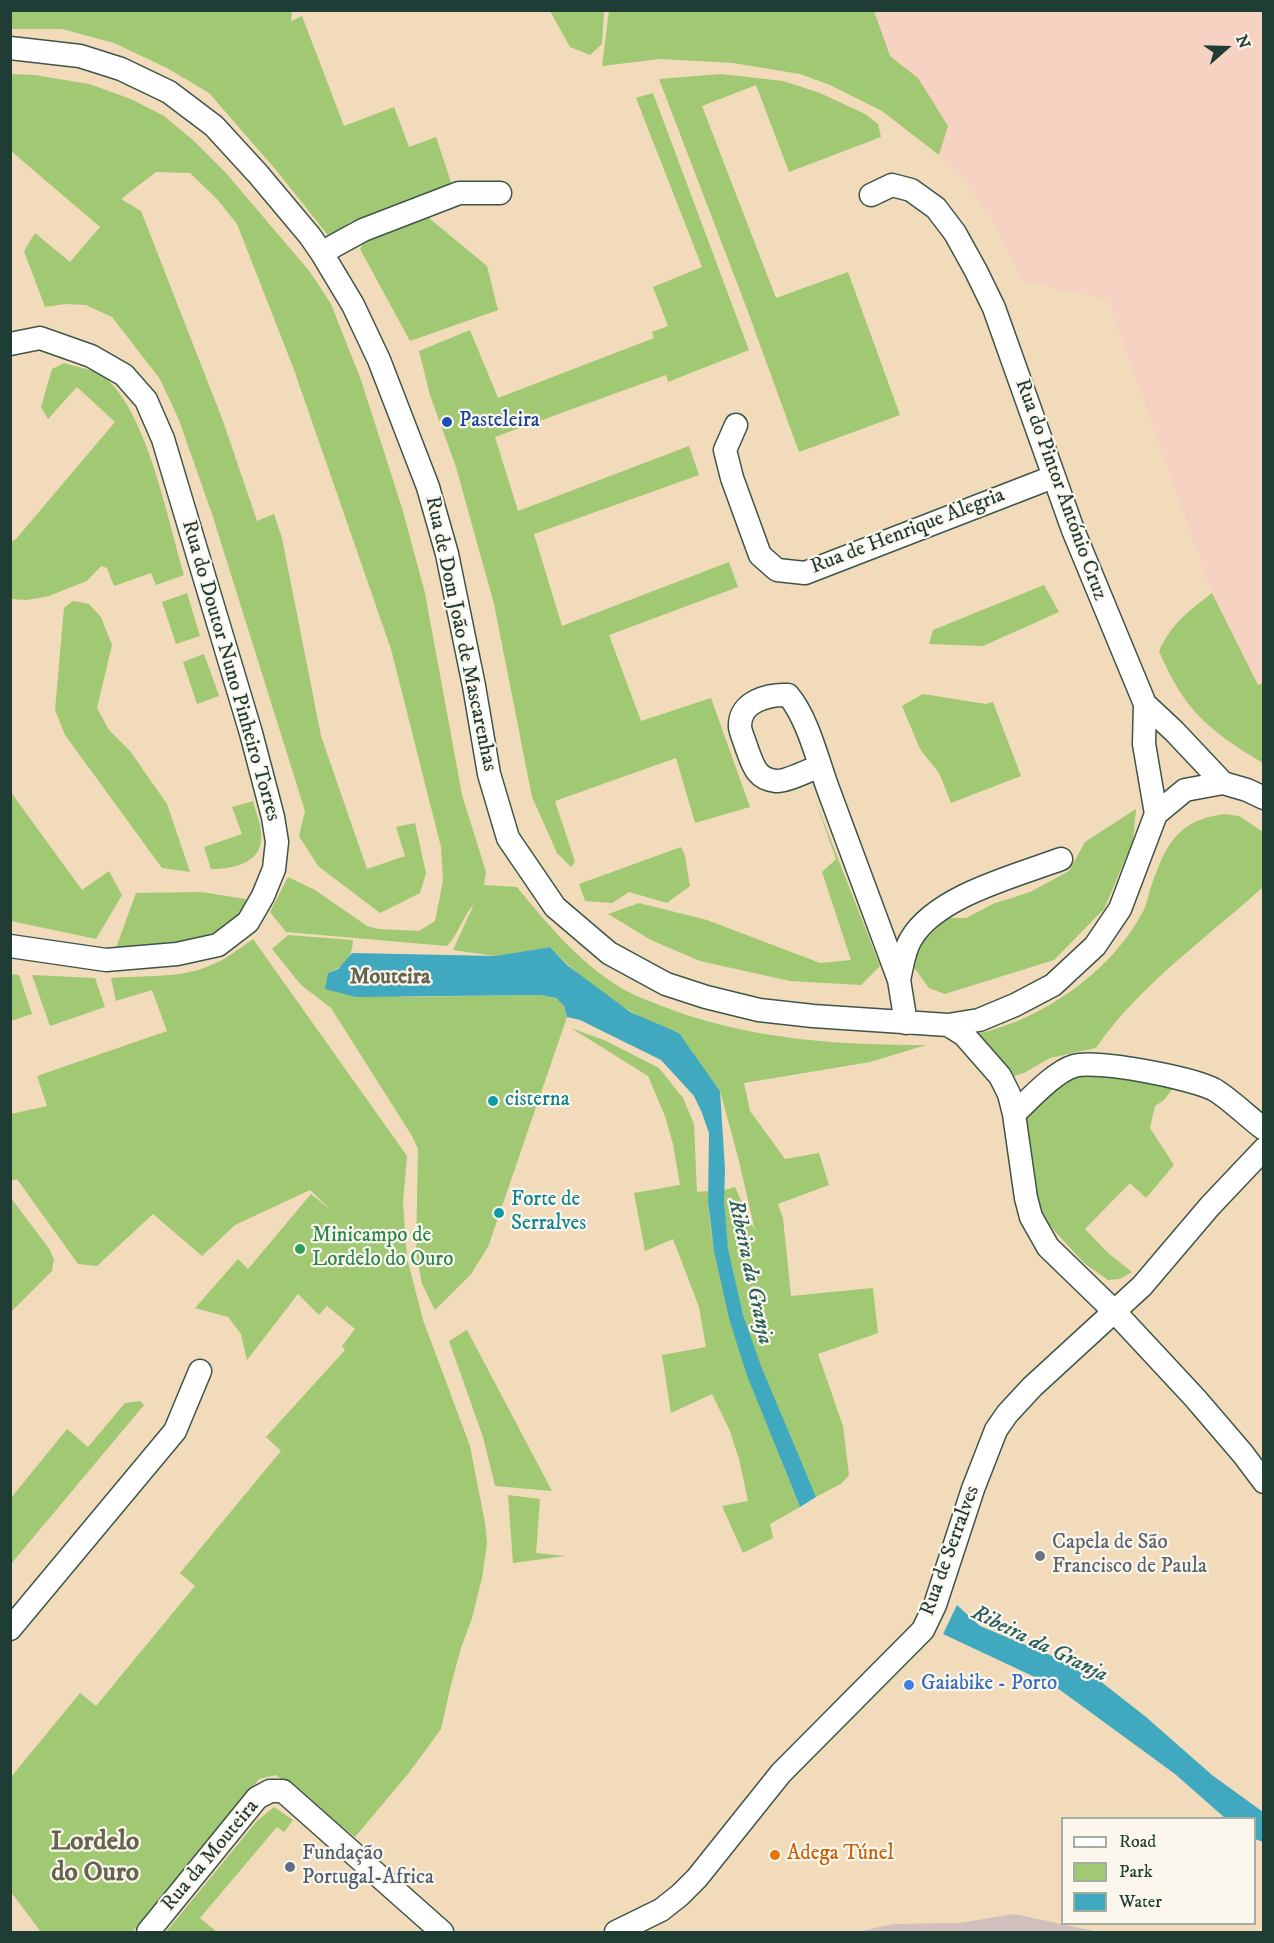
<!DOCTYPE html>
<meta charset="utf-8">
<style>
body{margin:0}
#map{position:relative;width:1274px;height:1943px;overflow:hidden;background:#f1dbbb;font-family:"IM FELL DW Pica",serif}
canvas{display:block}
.frame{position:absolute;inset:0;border:12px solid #1f3d34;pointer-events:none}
.legend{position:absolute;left:1061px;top:1817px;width:195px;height:108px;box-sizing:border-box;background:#fbf7ec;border:2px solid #a3ada2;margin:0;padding:8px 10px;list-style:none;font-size:18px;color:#1f3d34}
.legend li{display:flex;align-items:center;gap:12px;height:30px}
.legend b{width:30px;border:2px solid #a3ada2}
.north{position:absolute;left:1196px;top:18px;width:60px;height:60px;-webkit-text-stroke:4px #fbf7ec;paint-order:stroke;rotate:70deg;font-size:16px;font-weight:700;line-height:24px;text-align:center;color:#1f3d34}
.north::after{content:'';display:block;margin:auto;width:21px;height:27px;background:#1f3d34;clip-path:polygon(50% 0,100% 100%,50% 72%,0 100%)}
</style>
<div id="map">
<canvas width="1274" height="1943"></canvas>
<div class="frame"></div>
<ul class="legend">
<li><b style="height:8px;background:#fff"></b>Road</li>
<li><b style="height:16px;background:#a1c872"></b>Park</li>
<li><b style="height:16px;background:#40a9bf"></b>Water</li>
</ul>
<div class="north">N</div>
</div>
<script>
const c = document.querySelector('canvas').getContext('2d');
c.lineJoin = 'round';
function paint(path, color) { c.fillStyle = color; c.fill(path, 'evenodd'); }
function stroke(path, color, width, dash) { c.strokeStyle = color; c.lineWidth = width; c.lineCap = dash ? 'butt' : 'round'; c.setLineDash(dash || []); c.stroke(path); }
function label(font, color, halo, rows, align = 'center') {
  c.font = font + ' "IM FELL DW Pica",serif'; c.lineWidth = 4.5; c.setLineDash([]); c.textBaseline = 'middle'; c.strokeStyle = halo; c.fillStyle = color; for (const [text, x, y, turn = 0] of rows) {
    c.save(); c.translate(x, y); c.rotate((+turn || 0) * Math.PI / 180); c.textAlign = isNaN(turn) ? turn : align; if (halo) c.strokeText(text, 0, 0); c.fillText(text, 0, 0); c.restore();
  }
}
paint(new Path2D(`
 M612 11H1263V763L1235 746 1204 723 1187 704 1167 669 1159 651 1166 636 1178 620 1212 593 1108 300 1021 280 994 222 966 183 923 139 883 108 805 72Z`), '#f6d2c3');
paint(new Path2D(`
 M1014 1914 1099 1932H857L893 1924 959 1923Z`), '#d1bfbd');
paint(new Path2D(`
 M10 11H292L291 21 302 16 344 126 394 107 409 147 436 137 451 182 432 197 350 222 331 239 276 170 209 93 167 68 114 43 62 29H11Z
 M550 11H604L602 44 590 55 570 47Z
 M609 11H874L890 56 918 78 948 126 939 155 882 111 830 85 800 74 733 63 660 59 602 66Z
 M11 74 35 75 89 84 131 99 164 116 194 141 226 173 310 272 331 304 361 380 402 508 425 593 462 795 486 872 484 885 517 887C547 924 579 962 621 988 637 997 657 1004 675 1011 757 1040 840 1045 926 1045L870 1062 744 1083 750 1111 785 1159 819 1153 829 1185 778 1204 783 1218 791 1296 873 1288 878 1333 818 1354 843 1426 849 1475 842 1483 816 1497C775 1400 722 1299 724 1190L735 1187 755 1231 738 1157 720 1091 678 1032C632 1020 583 981 550 947L495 956 453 950 474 904C463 916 459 933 447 946L286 932 270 912 288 877 315 890 367 926 379 929 419 931 435 921 443 881 441 847 391 649 293 367 237 224 217 199 190 173 156 172 121 199 141 211 223 421 257 521 274 514 282 538 321 736 367 869 405 856 396 827 415 823 426 873 420 893 380 913 318 866 299 836 305 811 213 517 179 420 160 379 112 317 86 305 65 304 45 307 24 251 35 233 70 262 100 227 11 151Z
 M721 74 783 81 820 93 865 114 878 124 881 137 789 172 756 85 702 106 776 298 848 272 900 415 799 452 747 309 659 79Z
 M653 93 749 350 668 382 666 375 495 437 518 511 689 446 699 475 534 534 562 626 729 562 738 587 609 635 641 721 711 698 750 807 695 823 676 758 555 801 575 862 571 867 557 853 532 797 494 604 456 467 430 395 419 351 470 330 498 398 654 338 652 332 668 326 653 287 702 267 636 98Z
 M429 218 487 266 498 310 410 341 360 249 366 238Z
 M64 363C76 367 93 369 103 376 147 410 168 521 184 575L156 585 151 573 114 586 107 568 101 566 87 581 49 596 27 600 11 599V542L16 539 115 422 77 387 48 419 41 407 52 369Z
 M1044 585 1059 612 983 646 929 644 933 630Z
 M187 593 200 636 176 644 162 602Z
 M1212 593 1258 685 1263 683V763C1209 731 1184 710 1159 651 1172 623 1189 611 1212 593Z
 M73 601 89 604 101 617 112 645 97 708 109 730 130 751 167 804 190 872 162 868 65 735 55 710 64 608Z
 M204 654 219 696 197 704 183 662Z
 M923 694 986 704 993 702 1021 776 951 803 939 773 920 749 902 706Z
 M10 791 82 890 109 871 122 895 96 939 11 921Z
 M814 797 880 966 861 985 790 981 700 961 651 940 608 914 639 903 707 920 820 963 851 960 822 872 836 859Z
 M253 801C255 811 261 822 261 833 264 863 234 869 211 869L204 847 242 834 232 807Z
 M1136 809 1133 841 1104 909 1054 960 945 994 929 988 912 965 916 949 947 918H966L993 904 1030 892 1069 871 1085 842Z
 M1224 814 1239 816 1263 832V887C1206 939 1140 984 1096 1048L1050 1058 1024 1073 1011 1077 971 1035C1037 1023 1108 975 1141 915 1146 908 1148 898 1150 890 1164 848 1176 820 1224 814Z
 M681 847 685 856 690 886 667 903 629 892 612 903 585 901 579 884Z
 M201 892 252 900C247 906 243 914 237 919 208 943 153 948 116 948L136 893Z
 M288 935 353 940C352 958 344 966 328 973L402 997 541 995C558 998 563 999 567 1017L488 1247 471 1274 435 1310 422 1284 416 1253 418 1149 412 1136 331 1008 301 985 272 949Z
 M253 939 407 1156 403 1202 407 1258 423 1320 470 1446 485 1523 487 1543 482 1578 472 1618 461 1648 451 1685 441 1729 408 1774 355 1837 276 1775 259 1779 132 1932H41L11 1892V1777L80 1693 96 1706 195 1586 180 1573 281 1451 266 1437 345 1350 342 1346 355 1329 327 1306 319 1315 298 1294 247 1360 241 1334 228 1317 195 1308 238 1259 248 1269 311 1194 333 1212 310 1190 235 1225 202 1256 153 1214 97 1266 78 1264 17 1179 11 1181V1114L47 1106 37 1076 167 1031 152 990 116 1001 111 978C143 975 178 979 209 966 225 960 239 949 253 939Z
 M11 974 19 975 32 1014 11 1021Z
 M32 975 95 978 105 1007 50 1026Z
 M571 1028 604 1040 659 1068 683 1098 694 1124 697 1192 708 1191C708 1221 714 1252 721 1281 739 1360 770 1432 800 1507L770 1524 773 1538 743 1553 722 1506 748 1501 739 1459 730 1431 712 1394 671 1413 662 1355 706 1347 699 1307 673 1239 645 1251 634 1193 680 1185 673 1144 665 1116 648 1076Z
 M1094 1071 1174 1087 1164 1100 1155 1106 1150 1128 1174 1165 1146 1198 1130 1183 1085 1229 1108 1253 1132 1272 1120 1279 1108 1280 1084 1263 1031 1205 1017 1112 1065 1081Z
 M11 1198 50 1250 54 1260 52 1271 11 1312Z
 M467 1330 552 1491 495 1486 483 1437 449 1341Z
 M140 1401 144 1405 11 1564V1498L67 1429 88 1447 125 1403Z
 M508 1495 540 1499 536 1553 565 1556 513 1563Z
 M274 1807 293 1820 284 1832 277 1827 200 1918 217 1932H166L257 1821Z`), '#a1c872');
paint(new Path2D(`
 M550 947 567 965 630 1012 679 1033 720 1091 725 1169 724 1201 728 1249 743 1315 761 1366 816 1497 800 1507 746 1373 729 1318 714 1251 708 1202 709 1133 702 1113 694 1096 661 1060 580 1020 567 1017 564 1006 556 998 541 995 356 997 325 989 328 973 338 969 352 953 495 956Z
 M957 1605 980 1626 1086 1670 1146 1717 1212 1775 1263 1812V1842L1255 1839 1254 1818H1225L1175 1774 1056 1687 943 1634Z`), '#40a9bf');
const minor = new Path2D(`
 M10 48 80 56 121 69 169 92 214 126 258 174 310 236 323 255 353 305 379 360 428 487 447 554 474 686 489 774 508 838 555 907 609 953 666 984 706 997 759 1010 813 1016 948 1025 979 1020 1015 1005 1053 985 1095 946 1120 909 1156 814 1144 744 1145 704
 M871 195 892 185 911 190 936 208 955 233 976 271 994 308 1073 530 1145 704 1174 731 1223 783 1247 790 1264 798
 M323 255 332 247 363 230 459 193H500
 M10 344 40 338 91 356 124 375 146 400 163 439 251 733 273 817 277 842 274 869 263 896 248 922 218 945 177 954 106 960 10 946
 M736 425 725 450 732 478 760 555 777 570 805 573 1053 477
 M820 766C809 770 786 782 776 781 756 779 753 765 747 749 745 742 741 734 740 727 739 701 769 694 788 695 807 717 817 758 827 786L899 980 906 1023
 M1156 814 1185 790 1223 783
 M899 980C902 967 904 950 911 939 936 896 1015 876 1061 859
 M948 1025 964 1035 1000 1076 1009 1094 1014 1114 1026 1198 1031 1217 1048 1247 1114 1311 1195 1398 1243 1454 1264 1482
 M1014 1114C1029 1100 1054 1072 1074 1066 1096 1059 1191 1078 1213 1089 1228 1097 1249 1118 1264 1129
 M10 1629 175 1431 200 1371
 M148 1932 257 1798 270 1791H283L442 1932
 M616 1932 661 1910 680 1895 697 1878 781 1773 923 1630 935 1605 973 1489 996 1430 1007 1414 1032 1387 1142 1286 1210 1206 1264 1149`);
stroke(minor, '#3e5548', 25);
stroke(minor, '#fff', 22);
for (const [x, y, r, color] of [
 [447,422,6,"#1a4fb4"],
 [493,1101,6,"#0f9aa8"],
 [499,1213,6,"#0f9aa8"],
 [300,1249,6,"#2e9e5b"],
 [1040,1556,6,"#6b7280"],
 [909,1685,6,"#3f7fe0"],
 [775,1855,6,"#e8710a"],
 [290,1867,6,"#5c6f8a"]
]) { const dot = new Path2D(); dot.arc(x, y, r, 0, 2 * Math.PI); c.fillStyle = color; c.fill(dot); stroke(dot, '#fbf7ec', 2); }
label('21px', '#164399', '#fbf7ec', [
 ["Pasteleira",459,422]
], 'left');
label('21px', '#1f3d34', '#fbf7ec', [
 ["Rua do Pintor António Cruz",1060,490,70],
 ["Rua de Henrique Alegria",908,532,-21],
 ["Rua de Dom João de Mascarenhas",460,634,78],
 ["Rua do Doutor Nuno Pinheiro Torres",230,671,74],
 ["Rua de Serralves",951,1551,-70],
 ["Rua da Mouteira",211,1856,-50]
]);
label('21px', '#0d838f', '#fbf7ec', [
 ["cisterna",505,1101],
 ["Forte de",511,1201],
 ["Serralves",511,1225]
], 'left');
label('21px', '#27864d', '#fbf7ec', [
 ["Minicampo de",312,1237],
 ["Lordelo do Ouro",312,1261]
], 'left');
label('21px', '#5b616d', '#fbf7ec', [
 ["Capela de São",1052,1544],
 ["Francisco de Paula",1052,1568]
], 'left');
label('21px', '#366cbe', '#fbf7ec', [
 ["Gaiabike - Porto",921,1685]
], 'left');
label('21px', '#4e5e75', '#fbf7ec', [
 ["Fundação",302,1855],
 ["Portugal-Africa",302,1879]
], 'left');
label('21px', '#c56008', '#fbf7ec', [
 ["Adega Túnel",787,1855]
], 'left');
label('bold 22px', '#65644f', '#fbf7ec', [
 ["Mouteira",390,978]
]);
label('italic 22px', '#295d5e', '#fbf7ec', [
 ["Ribeira da Granja",749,1272,78],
 ["Ribeira da Granja",1039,1645,26]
]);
label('bold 27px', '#65644f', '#fbf7ec', [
 ["Lordelo",95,1843],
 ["do Ouro",95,1874]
]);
</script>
